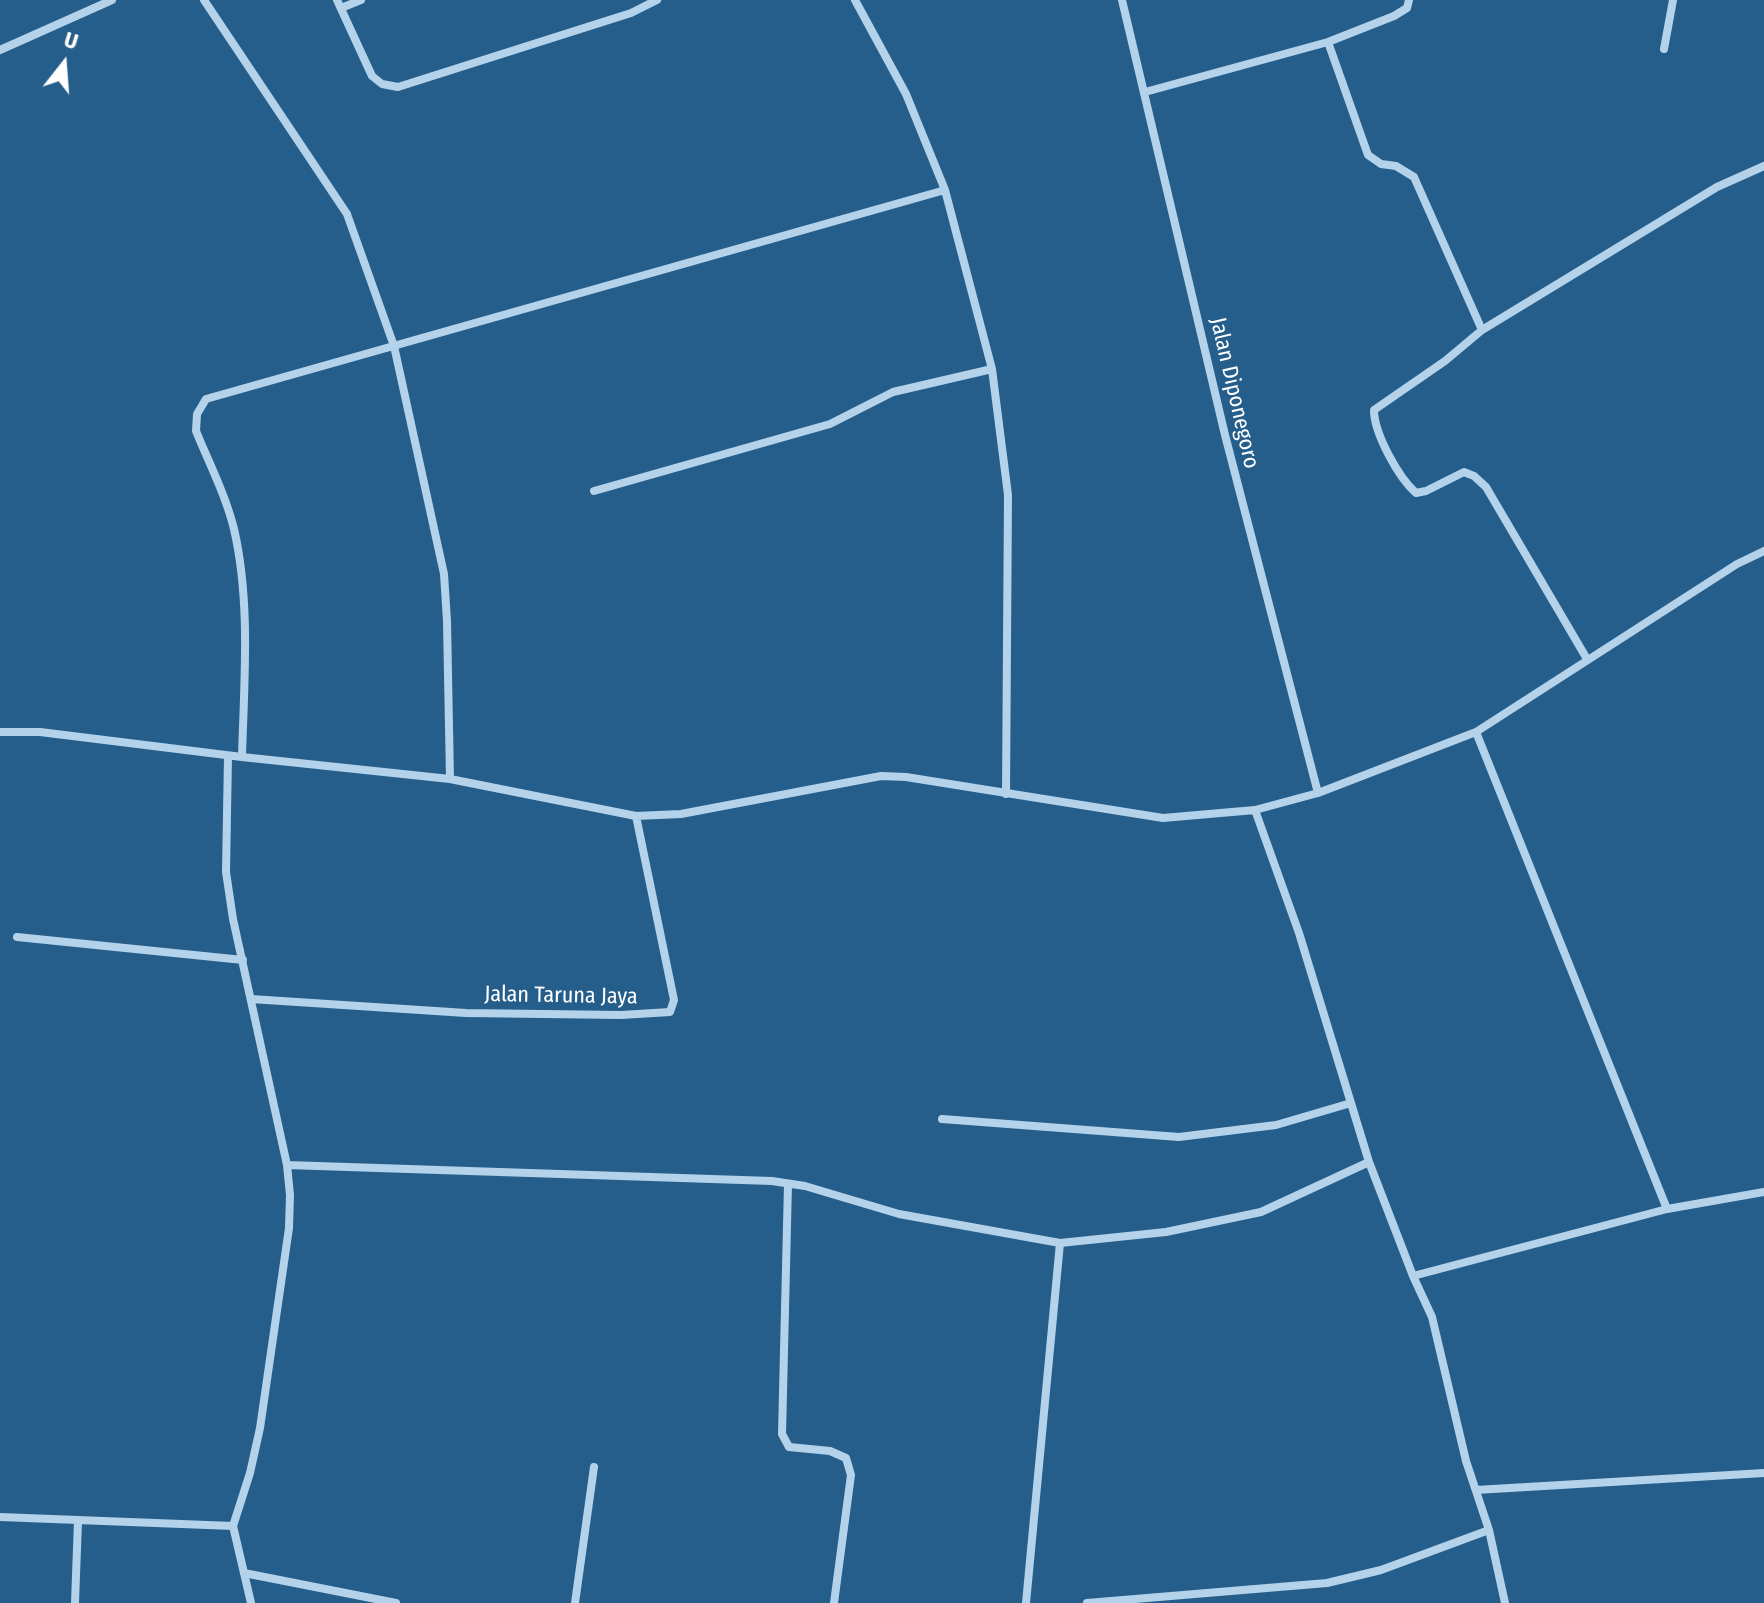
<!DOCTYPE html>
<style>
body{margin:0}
#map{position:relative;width:1764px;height:1603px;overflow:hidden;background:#265e8b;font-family:"Fira Sans Condensed",sans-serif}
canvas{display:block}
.north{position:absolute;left:24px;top:24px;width:80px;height:80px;-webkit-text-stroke:6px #265e8b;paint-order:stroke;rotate:17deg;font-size:22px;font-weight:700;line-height:32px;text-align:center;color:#fff}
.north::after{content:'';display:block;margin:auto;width:28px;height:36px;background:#fff;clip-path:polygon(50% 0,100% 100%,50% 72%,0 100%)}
</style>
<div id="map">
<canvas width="1764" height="1603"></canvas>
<div class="north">U</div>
</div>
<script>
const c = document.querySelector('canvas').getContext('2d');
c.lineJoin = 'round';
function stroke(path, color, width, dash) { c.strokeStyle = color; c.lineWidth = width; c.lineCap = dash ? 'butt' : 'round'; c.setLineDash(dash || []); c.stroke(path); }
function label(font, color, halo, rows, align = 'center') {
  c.font = font + ' "Fira Sans Condensed",sans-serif'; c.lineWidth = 6; c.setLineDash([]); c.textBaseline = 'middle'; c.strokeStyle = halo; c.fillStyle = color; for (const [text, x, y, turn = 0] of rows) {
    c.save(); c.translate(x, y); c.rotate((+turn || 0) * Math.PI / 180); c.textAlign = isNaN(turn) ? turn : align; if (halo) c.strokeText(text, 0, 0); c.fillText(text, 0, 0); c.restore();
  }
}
stroke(new Path2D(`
 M204 0 347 214 394 346 444 574 447 621 450 779
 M337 0 372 76 382 84 398 87 631 13 657 0
 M855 0 906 94 945 190 992 369 1008 495 1006 794
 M1122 0 1225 435 1318 793
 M341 8 361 0
 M1328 42 1368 155 1381 164 1396 166 1414 177 1482 330
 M1664 49 1673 0
 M0 50 112 0
 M1145 92 1328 42 1394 16 1407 8 1409 0
 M594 491 830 424 893 392 992 369
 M1587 659 1486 487 1474 476 1464 472 1426 491 1416 493C1398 477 1374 433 1374 410L1445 361 1482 330 1717 187 1764 166
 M0 732H40L242 757 450 779 636 816 681 814 881 776 906 777 1163 818 1255 810 1318 793 1476 732 1737 564 1764 551
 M228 756 226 872 233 919 287 1165 290 1195 289 1228 260 1428 250 1473 233 1526 251 1603
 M242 757C244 682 251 603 234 529 226 496 209 463 196 431L197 414 206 399 945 190
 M1255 810 1299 933 1369 1162 1413 1276 1432 1317 1466 1461 1489 1530 1505 1603
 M17 937 243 960
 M251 999 466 1013 621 1015 670 1012 674 1000 636 816
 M942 1119 1179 1137 1276 1125 1351 1103
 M287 1165 772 1181 805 1186 899 1214 1060 1243 1166 1232 1261 1212 1369 1162
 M788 1184 782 1434 789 1447 830 1451 846 1458 851 1475 834 1603
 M1667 1209 1764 1192
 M1413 1276 1667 1209 1476 732
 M1476 1490 1764 1473
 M0 1517 233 1526
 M244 1573 396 1603
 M75 1603 78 1521
 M575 1603 594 1467
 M1026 1603 1060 1243
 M1087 1603 1327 1583 1381 1570 1489 1530`), '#b4d3ea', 8);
label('22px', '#fff', '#265e8b', [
 ["Jalan Diponegoro",1234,393,77],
 ["Jalan Taruna Jaya",561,996,1]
]);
</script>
